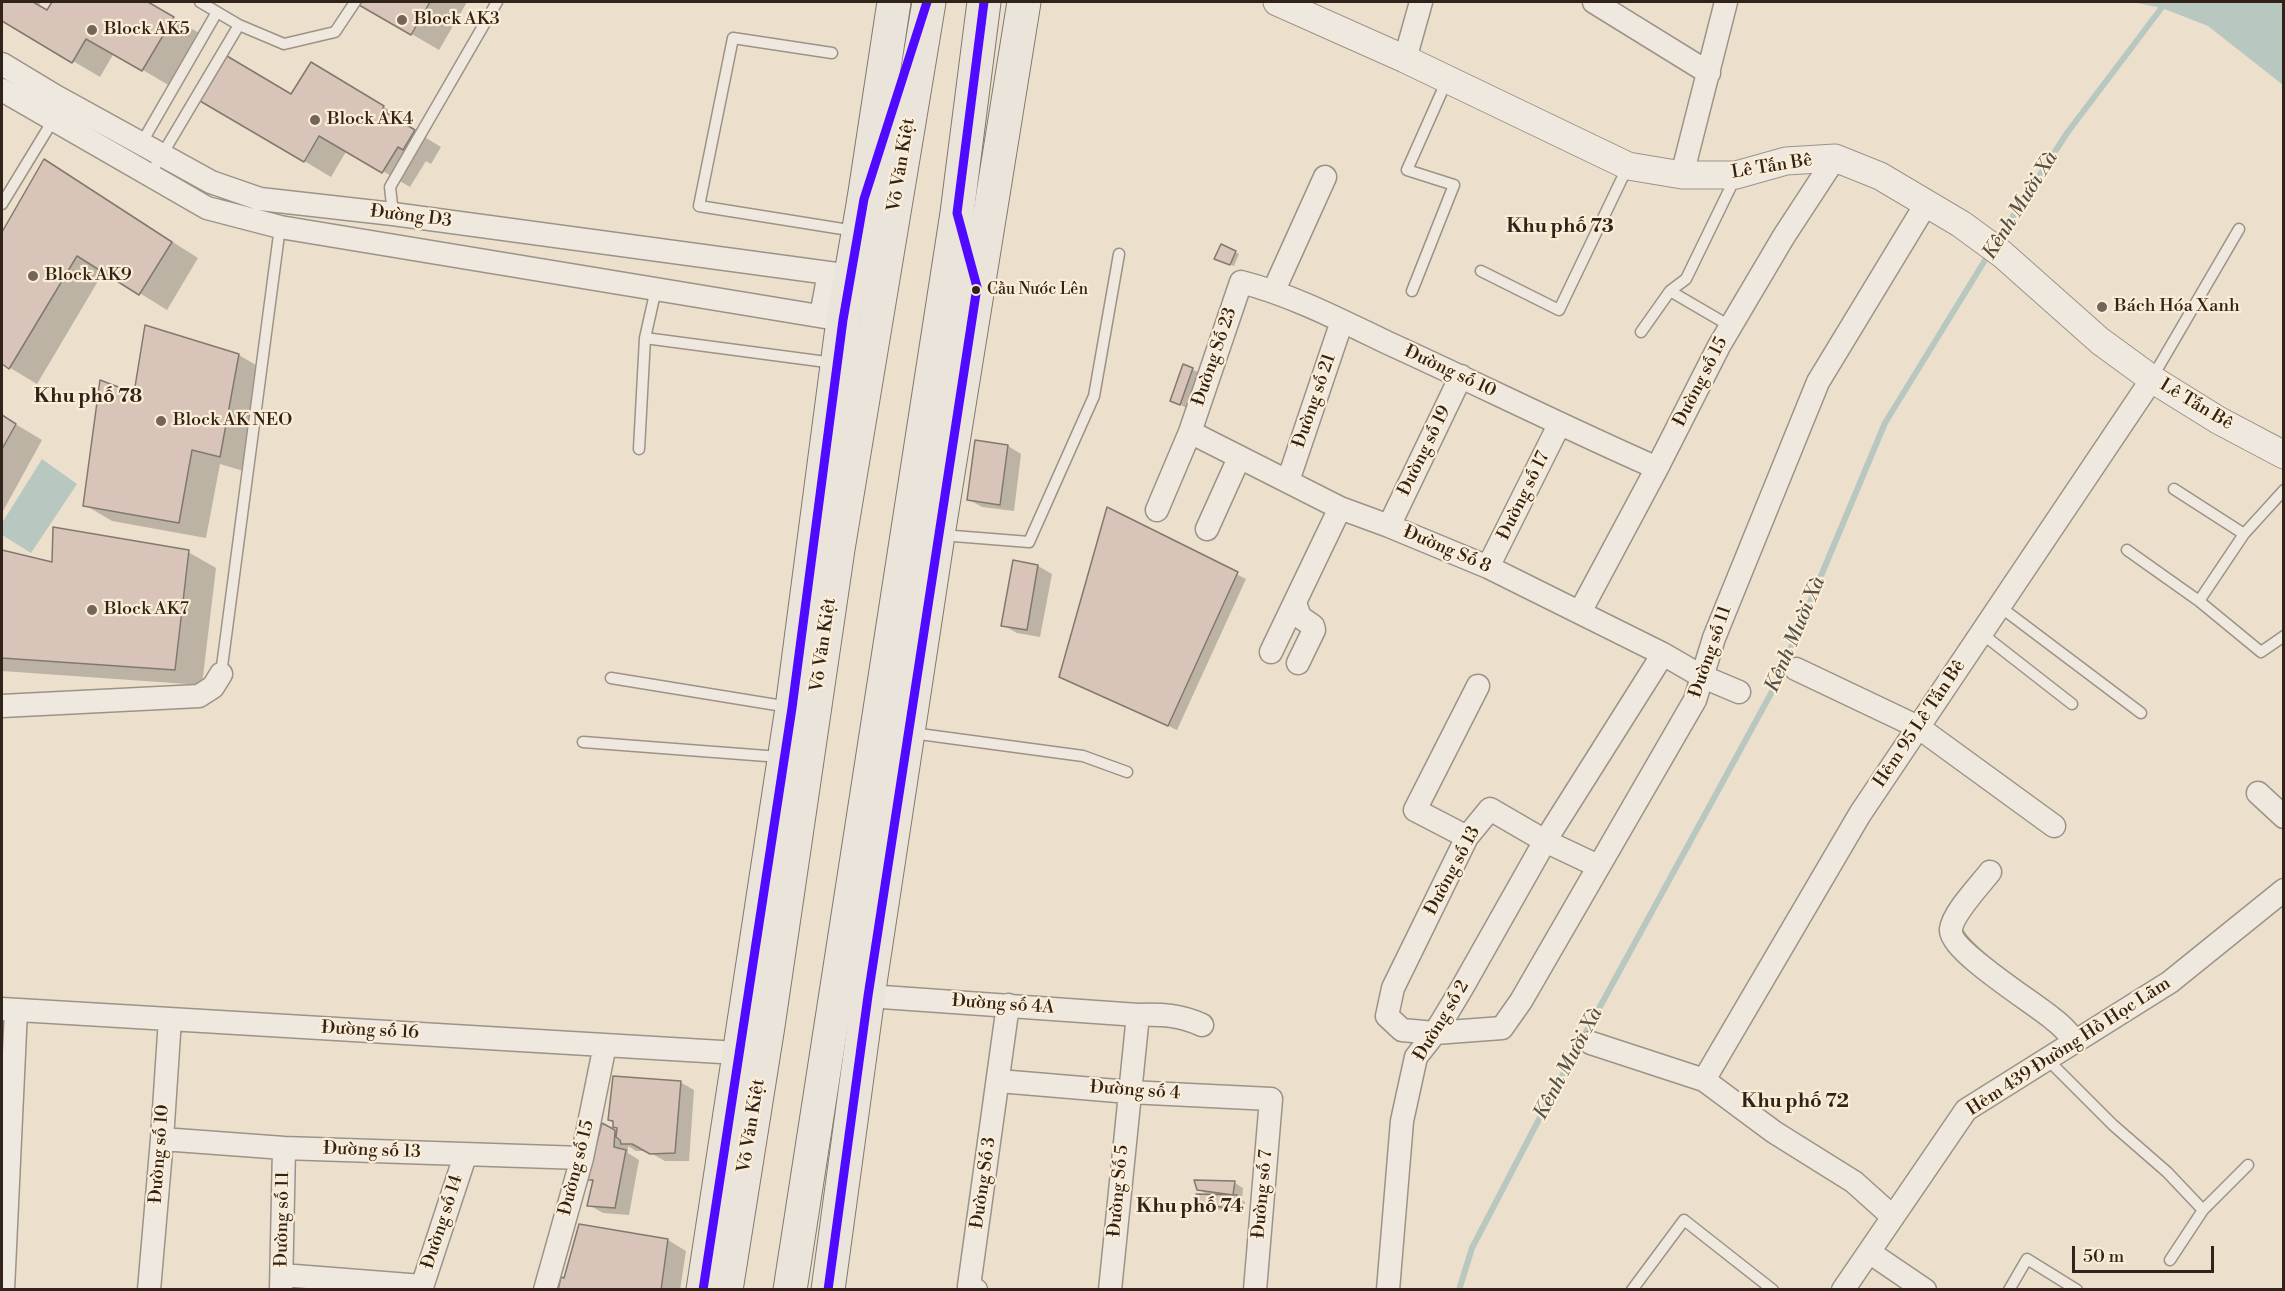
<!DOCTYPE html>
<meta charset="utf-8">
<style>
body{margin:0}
#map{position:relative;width:2285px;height:1291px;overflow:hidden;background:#ece0cd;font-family:"Libre Bodoni",serif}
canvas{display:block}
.frame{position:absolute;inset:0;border:3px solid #32231a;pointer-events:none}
.scale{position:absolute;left:2072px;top:1246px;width:142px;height:27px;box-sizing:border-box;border:3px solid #32231a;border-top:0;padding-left:8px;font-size:18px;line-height:21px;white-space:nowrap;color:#32231a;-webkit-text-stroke:4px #fbedd6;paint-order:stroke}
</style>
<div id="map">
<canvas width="2285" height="1291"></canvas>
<div class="frame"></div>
<div class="scale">50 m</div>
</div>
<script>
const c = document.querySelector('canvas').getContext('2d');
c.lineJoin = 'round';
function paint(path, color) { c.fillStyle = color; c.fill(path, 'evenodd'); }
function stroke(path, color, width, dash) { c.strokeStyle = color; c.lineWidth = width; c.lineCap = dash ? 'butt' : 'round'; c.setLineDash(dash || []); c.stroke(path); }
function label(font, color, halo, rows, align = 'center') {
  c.font = font + ' "Libre Bodoni",serif'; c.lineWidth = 4.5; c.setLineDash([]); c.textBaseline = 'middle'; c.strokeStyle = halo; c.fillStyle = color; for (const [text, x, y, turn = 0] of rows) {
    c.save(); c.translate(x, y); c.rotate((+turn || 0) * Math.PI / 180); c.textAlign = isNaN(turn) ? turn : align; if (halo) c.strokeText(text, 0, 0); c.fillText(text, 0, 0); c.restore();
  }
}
paint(new Path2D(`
 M2132 2H2283V85L2208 26 2162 8Z
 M42 459 77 484 31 553 2 535V523Z`), '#b8c7c0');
paint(new Path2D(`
 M2 2H41L38 6 48 12 54 2H145L201 34 170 86 114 53 100 77 2 19Z
 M364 2H467L439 50 362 5Z
 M338 80 411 123 408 127 441 147 431 164 426 161 410 187 347 150 331 177 202 100 292 96Z
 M45 161 198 258 167 310 104 271 37 384 2 363V235Z
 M1235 252 1239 254 1234 266 1220 260Z
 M239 355 266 371 247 472 220 464 206 538 112 521 85 505 135 395Z
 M1192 369 1201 374 1189 409 1171 400Z
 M2 416 42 440 2 513Z
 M1008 446 1021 454 1014 511 982 507 968 499Z
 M1108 509 1246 579 1177 730 1070 681Z
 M2 552 53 564 188 552 216 568 202 685 2 671Z
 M1014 562 1038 566 1052 574 1040 637 1017 633 1003 625Z
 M680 1082 694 1090 689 1161H665L647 1151H636L628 1146V1153L639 1160 629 1215 603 1213 589 1205 594 1182 589 1179 603 1125 618 1133V1129L610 1120Z
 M1235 1183 1243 1188 1242 1200 1245 1202 1244 1213 1209 1208 1200 1203 1210 1196 1198 1189Z
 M580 1225 668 1240 686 1251 680 1290H559L565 1279Z`), '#0003');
stroke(new Path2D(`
 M1997 241 2067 133 2166 2
 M1459 1290 1472 1248 1549 1100 1774 688 1885 423 1990 252`), '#b8c7c0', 6);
const building = new Path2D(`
 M2 2H33L47 10 52 2H148L174 17 142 71 86 39 72 63 2 21Z
 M362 2H430L411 35 359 5Z
 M227 56 291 94 311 62 384 106 382 110 415 130 403 150 398 147 382 173 319 136 304 162 200 101Z
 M44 159 172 242 139 295 77 256 9 369 2 364V232Z
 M1221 244 1236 251 1230 265 1214 259Z
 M145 325 239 354 220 457 192 450 179 523 83 506 100 380 134 393Z
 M1183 364 1193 368 1180 405 1170 401Z
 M2 415 16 424 2 449Z
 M975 440 1008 445 1000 505 967 500Z
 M1107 507 1238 572 1168 726 1059 677Z
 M53 527 189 550 175 670 2 658V550L52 562Z
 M1013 560 1038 565 1027 630 1001 626Z
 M613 1076 681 1081 675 1153 650 1154 632 1144H621L620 1140 616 1137 617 1128 613 1127V1121L608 1120Z
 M602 1123 615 1130 614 1147 626 1150 615 1208 587 1206 593 1180H587Z
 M1194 1180 1235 1181 1233 1195 1197 1190Z
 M1196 1194 1237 1195 1235 1209 1199 1204Z
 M579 1224 668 1239 661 1290H558L561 1277 564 1278Z`);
paint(building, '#d8c4b8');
stroke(building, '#81796f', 1.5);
const service = new Path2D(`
 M200 2 239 25 284 44 335 32 355 2
 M832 53 733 38 699 206 855 231
 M141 144 217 12
 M150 175 239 25
 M2 204 55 117
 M393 214 390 187 497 2
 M1481 271 1559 310 1628 166
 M1412 291 1454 185 1407 170 1447 80
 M1670 291 1730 326
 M1641 332 1670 291 1686 279 1736 176
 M645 338 834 363
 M2152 378 2239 229
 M639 449 645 338 656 289
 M2174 489 2244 534
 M941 535 1029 542 1094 396 1119 254
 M2127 550 2199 601 2261 652 2284 636
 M2199 601 2244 534 2284 490
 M1999 606 2141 713
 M1981 633 2072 704
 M221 674 280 227
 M611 678 789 707
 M912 733 1083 756 1127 772
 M583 742 780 757
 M2048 1060 2113 1125 2167 1172 2203 1210 2170 1260
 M2203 1210 2248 1165
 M1632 1290 1684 1220 1773 1290
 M2009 1290 2027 1259 2077 1290`);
const minor = new Path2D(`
 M1594 2 1709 73
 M1405 59 1421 2
 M2 64 55 96 211 182 260 199 393 214 851 276
 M2 90 207 208 280 227 843 320
 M1682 175 1726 2
 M1274 290 1325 177
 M821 316 829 273
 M1190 432 1340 508 1389 526 1488 567 1663 654 1701 676 1739 692
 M1288 481 1342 321
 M1157 510 1190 432 1241 282C1292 295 1340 320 1388 343 1478 384 1566 428 1657 468
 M1389 526 1461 376
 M1207 529 1239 458
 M1488 567 1559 425
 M1295 603 1300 617 1313 626 1314 630 1298 663
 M1580 612 1657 468 1719 346 1784 236 1835 158
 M1271 652 1340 508
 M1663 654 1545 841 1490 809 1467 837 1393 988 1387 1016 1402 1030 1435 1033 1502 1028 1521 1001 1695 700 1714 638 1818 382 1926 204
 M1796 669 1918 727 2054 826
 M2 706 199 696 213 687 221 674
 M2258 793 2284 817
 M1467 837 1415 810 1478 686
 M1990 872C1980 885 1953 913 1951 929 1948 950 2036 1004 2053 1019 2062 1025 2069 1034 2076 1042
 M868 996 1138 1015C1162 1014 1180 1015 1202 1025
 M2 1009 738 1053
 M1591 1043 1704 1080 1774 1132 1854 1182 1893 1217
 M1704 1080 1860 814 2152 379
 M999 1081 1129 1092 1271 1099 1255 1290
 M162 1139 284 1148 582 1158
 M1869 1252 1925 1290
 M282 1275 422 1286
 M3 1290 16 1010
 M149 1290 162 1139 170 1019
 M281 1290 284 1148
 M421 1290 465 1156
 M545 1290 582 1158 605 1045
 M976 1290 969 1286 1008 1005
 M1110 1290 1138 1015
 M1388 1290 1402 1121 1416 1057 1435 1033 1462 988 1545 841 1598 866
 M1843 1290 1966 1110 2170 982 2284 890`);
const tertiary = new Path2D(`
 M1277 2 1405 59 1628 166 1682 175H1736L1786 161 1835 158 1880 176 1961 224 2002 254 2100 341 2152 379 2218 420 2284 455`);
const primary = new Path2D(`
 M703 1290 792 708 843 320 864 199 894 2
 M828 1290 868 996 938 535 1024 2`);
const trunk = new Path2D(`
 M864 199 896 98
 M960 223 977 287
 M726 1290 768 1026 838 549 929 2
 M790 1290 957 213 984 2`);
stroke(service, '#9c9387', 13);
stroke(minor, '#9c9387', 25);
stroke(tertiary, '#9c9387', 29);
stroke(primary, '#81796f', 35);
stroke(trunk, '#81796f', 35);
stroke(service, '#efe8df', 10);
stroke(minor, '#efe8df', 22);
stroke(tertiary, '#efe8df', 27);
stroke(primary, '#ebe4da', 33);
stroke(trunk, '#ebe4da', 33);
stroke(new Path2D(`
 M703 1290 792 708 843 320 864 199 927 2
 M828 1290 868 996 977 287 957 213 984 2`), '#4f0aff', 9);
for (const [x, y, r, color] of [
 [402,20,6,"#736559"],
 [92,30,6,"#736559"],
 [315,120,6,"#736559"],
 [33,276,6,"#736559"],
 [976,290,5,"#32231a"],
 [2102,307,6,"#736559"],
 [161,421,6,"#736559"],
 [92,610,6,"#736559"]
]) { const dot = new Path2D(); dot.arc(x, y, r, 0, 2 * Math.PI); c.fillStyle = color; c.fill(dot); stroke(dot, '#fbedd6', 2); }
label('16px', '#32231a', '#fbedd6', [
 ["Cầu Nước Lên",987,290]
], 'left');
label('18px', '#32231a', '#fbedd6', [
 ["Block AK3",414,20],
 ["Block AK5",104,30],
 ["Block AK4",327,120],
 ["Block AK9",45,276],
 ["Bách Hóa Xanh",2114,307],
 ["Block AK NEO",173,421],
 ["Block AK7",104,610]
], 'left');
label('18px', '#32231a', '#fbedd6', [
 ["Võ Văn Kiệt",902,165,-81],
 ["Lê Tấn Bê",1772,167,-9],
 ["Đường D3",411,217,7],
 ["Đường Số 23",1215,357,-71],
 ["Đường số 10",1450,372,25],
 ["Đường số 15",1701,382,-63],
 ["Đường số 21",1315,401,-71],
 ["Lê Tấn Bê",2196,405,31],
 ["Đường số 19",1425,451,-64],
 ["Đường số 17",1524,496,-64],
 ["Đường Số 8",1447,550,23],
 ["Võ Văn Kiệt",824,645,-82],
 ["Đường số 11",1711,652,-71],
 ["Hẻm 95 Lê Tấn Bê",1920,724,-56],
 ["Đường số 13",1453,871,-62],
 ["Đường số 4A",1003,1005,4],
 ["Đường số 2",1442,1021,-59],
 ["Đường số 16",370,1031,3],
 ["Hẻm 439 Đường Hồ Học Lãm",2069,1047,-33],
 ["Đường số 4",1135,1091,4],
 ["Võ Văn Kiệt",752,1126,-81],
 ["Đường số 13",372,1151,2],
 ["Đường số 10",160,1154,-86],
 ["Đường số 15",577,1168,-76],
 ["Đường Số 3",984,1183,-82],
 ["Đường Số 5",1119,1191,-85],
 ["Đường số 7",1263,1194,-85],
 ["Đường số 11",283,1219,-89],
 ["Đường số 14",443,1222,-72]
]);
label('italic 20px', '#53514a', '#fbedd6', [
 ["Kênh Mười Xà",2021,206,-58],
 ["Kênh Mười Xà",1796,635,-67],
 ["Kênh Mười Xà",1569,1064,-62]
]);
label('bold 20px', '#32231a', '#fbedd6', [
 ["Khu phố 73",1560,227],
 ["Khu phố 78",88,397],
 ["Khu phố 72",1795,1102],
 ["Khu phố 74",1190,1207]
]);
</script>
